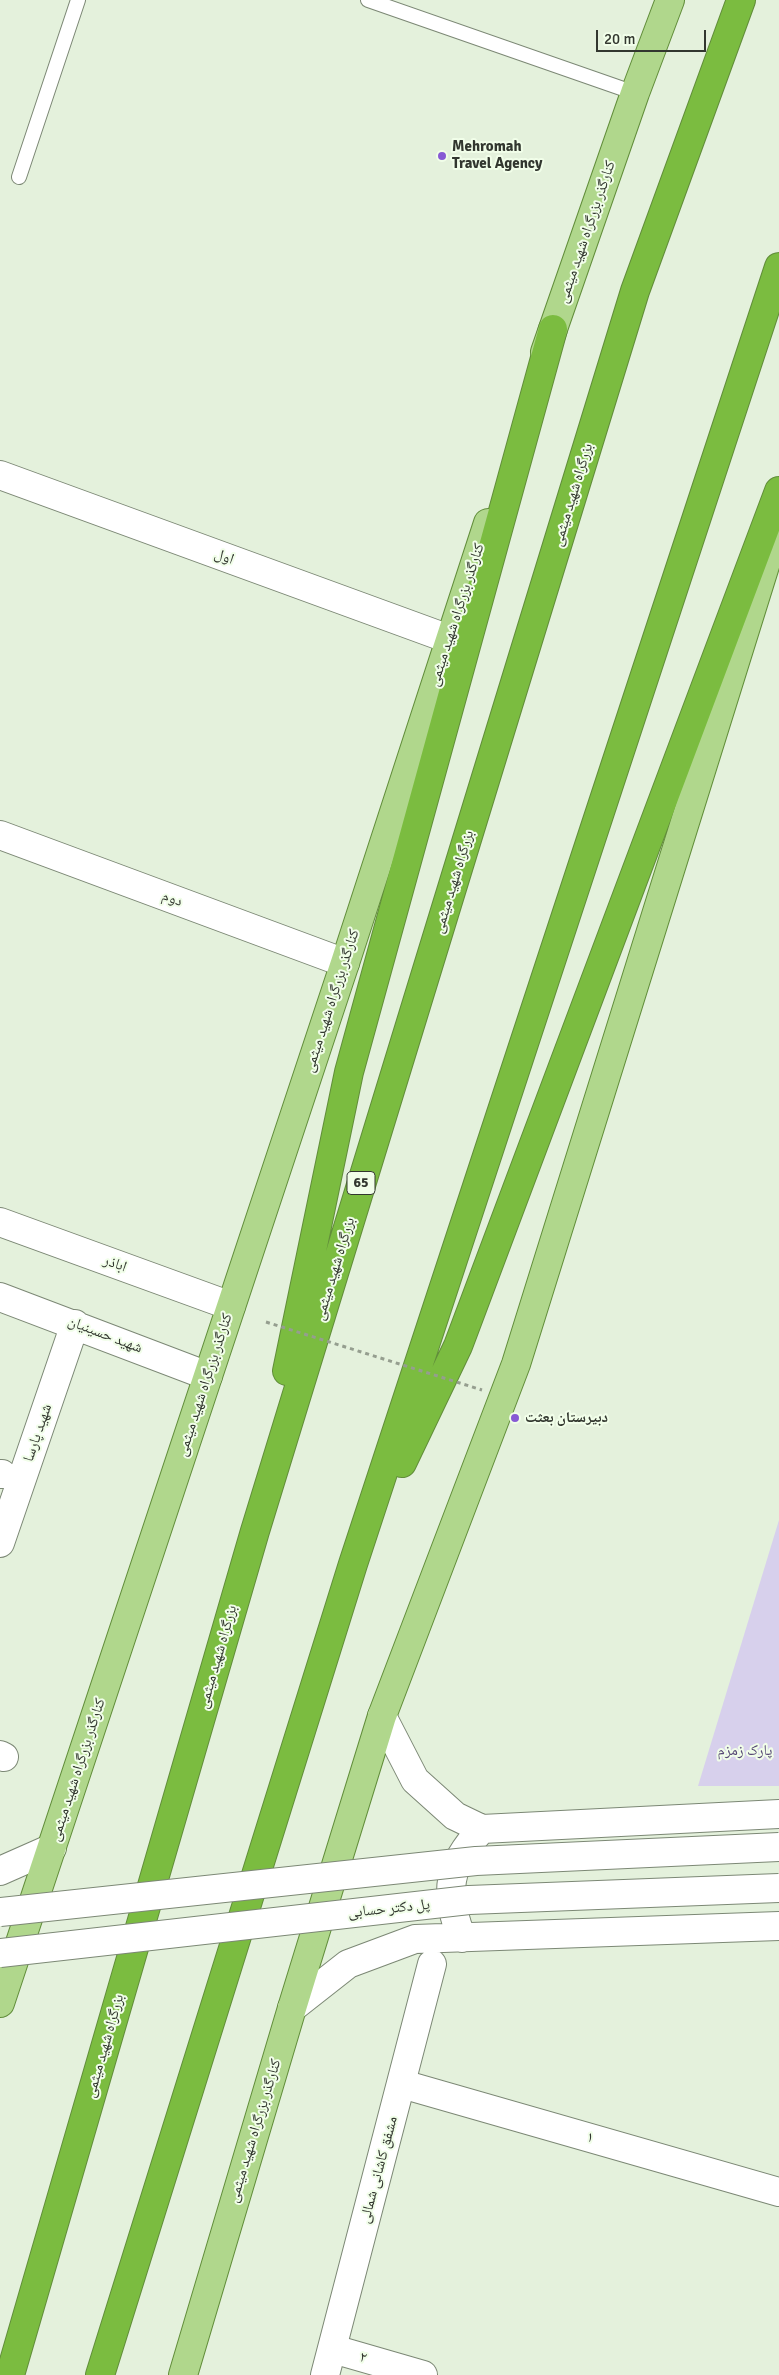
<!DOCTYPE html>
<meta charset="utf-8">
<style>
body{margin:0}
#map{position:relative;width:779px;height:2375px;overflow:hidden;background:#e4f1dc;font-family:Signika,sans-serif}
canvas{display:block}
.scale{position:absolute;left:596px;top:30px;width:110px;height:22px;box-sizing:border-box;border:2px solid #32372f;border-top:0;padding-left:6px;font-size:15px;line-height:18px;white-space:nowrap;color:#32372f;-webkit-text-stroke:4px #f1fee9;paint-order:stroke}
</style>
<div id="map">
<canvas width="779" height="2375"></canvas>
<div class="scale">20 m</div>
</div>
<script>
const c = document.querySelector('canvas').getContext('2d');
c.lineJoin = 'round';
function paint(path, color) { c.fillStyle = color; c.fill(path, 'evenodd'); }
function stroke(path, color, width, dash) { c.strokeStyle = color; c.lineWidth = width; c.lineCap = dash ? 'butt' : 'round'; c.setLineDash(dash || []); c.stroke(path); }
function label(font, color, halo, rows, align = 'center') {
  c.font = font + ' Signika,"Noto Naskh Arabic",sans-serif'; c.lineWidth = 4; c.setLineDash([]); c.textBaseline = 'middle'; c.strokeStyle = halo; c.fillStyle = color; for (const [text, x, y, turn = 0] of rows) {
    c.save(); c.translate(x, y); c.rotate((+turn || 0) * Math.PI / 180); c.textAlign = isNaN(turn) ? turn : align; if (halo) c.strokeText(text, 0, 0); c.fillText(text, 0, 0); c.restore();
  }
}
paint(new Path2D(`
 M779 1520V1786H698Z`), '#d7d0ec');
const lane = new Path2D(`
 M368 0 635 93
 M19 177 78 0`);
const street = new Path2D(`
 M0 475 449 639
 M0 835 345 963
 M0 1222 231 1306
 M0 1297 208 1376
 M0 1474H2
 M0 1543 75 1324
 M0 1755 4 1757
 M402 2084 779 2192
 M333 2349 423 2375`);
const secondary = new Path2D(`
 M382 1716 415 1780 455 1816 482 1829 779 1814
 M0 1871 52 1848
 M462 1938C443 1892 448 1865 482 1829
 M292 2008 348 1964 415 1939 779 1926
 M325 2375 432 1964`);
const primary = new Path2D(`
 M545 352 635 93 670 0
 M0 2003 345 963 488 523
 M183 2375 292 2008 382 1716 516 1364 773 540`);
const highway = new Path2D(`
 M287 1371 349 1072 553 329
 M402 1463 458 1346 779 491
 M10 2375 255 1531 635 291 741 0
 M100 2375 353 1564 779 267`);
stroke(lane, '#7c8875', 16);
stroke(street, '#7c8875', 30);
stroke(secondary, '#7c8875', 30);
stroke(primary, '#618d3a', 30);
stroke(highway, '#618d3a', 30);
stroke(lane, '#fff', 14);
stroke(street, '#fff', 28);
stroke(secondary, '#fff', 28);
stroke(primary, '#b0d78c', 28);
stroke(highway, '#7bbc40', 28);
const secondaryBridge = new Path2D(`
 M0 1912 476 1861 779 1847
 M0 1953 469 1900 779 1888`);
stroke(secondaryBridge, '#7c8875', 30, []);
stroke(new Path2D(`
 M266 1322 482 1390`), '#959e8f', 3, [4, 4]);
stroke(secondaryBridge, '#fff', 28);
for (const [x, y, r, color] of [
 [442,156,5,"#875ad4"],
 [515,1418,5,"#875ad4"]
]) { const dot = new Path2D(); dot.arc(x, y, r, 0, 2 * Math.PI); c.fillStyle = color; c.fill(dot); stroke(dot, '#f1fee9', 2); }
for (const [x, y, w] of [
 [361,1183,28]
]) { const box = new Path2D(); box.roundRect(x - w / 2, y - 11.5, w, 23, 4); c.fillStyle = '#f1fee9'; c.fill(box); stroke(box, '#32372f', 1); }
label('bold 14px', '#32372f', null, [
 ["65",361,1183]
]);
label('bold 15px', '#32372f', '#f1fee9', [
 ["Mehromah",452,147],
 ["Travel Agency",452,164],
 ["دبیرستان بعثت",525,1418]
], 'left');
label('15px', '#32372f', '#f1fee9', [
 ["کنارگذر بزرگراه شهید میثمی",587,232,-71],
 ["بزرگراه شهید میثمی",573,495,-73],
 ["اول",224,557,20],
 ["کنارگذر بزرگراه شهید میثمی",457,615,-72],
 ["بزرگراه شهید میثمی",454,882,-73],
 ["دوم",172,899,20],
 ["کنارگذر بزرگراه شهید میثمی",332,1001,-72],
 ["اباذر",115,1264,20],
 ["بزرگراه شهید میثمی",335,1269,-73],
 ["شهید حسینیان",105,1335,21],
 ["کنارگذر بزرگراه شهید میثمی",205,1385,-72],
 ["شهید پارسا",38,1433,-71],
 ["بزرگراه شهید میثمی",218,1657,-74],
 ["کنارگذر بزرگراه شهید میثمی",78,1770,-72],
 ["پل دکتر حسابی",389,1909,-6],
 ["بزرگراه شهید میثمی",105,2046,-74],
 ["کنارگذر بزرگراه شهید میثمی",255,2131,-73],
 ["۱",590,2138,16],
 ["مشفق کاشانی شمالی",379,2170,-75],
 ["۲",363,2358,16]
]);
label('15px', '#564875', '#f1fee9', [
 ["پارک زمزم",745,1751]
]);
</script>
